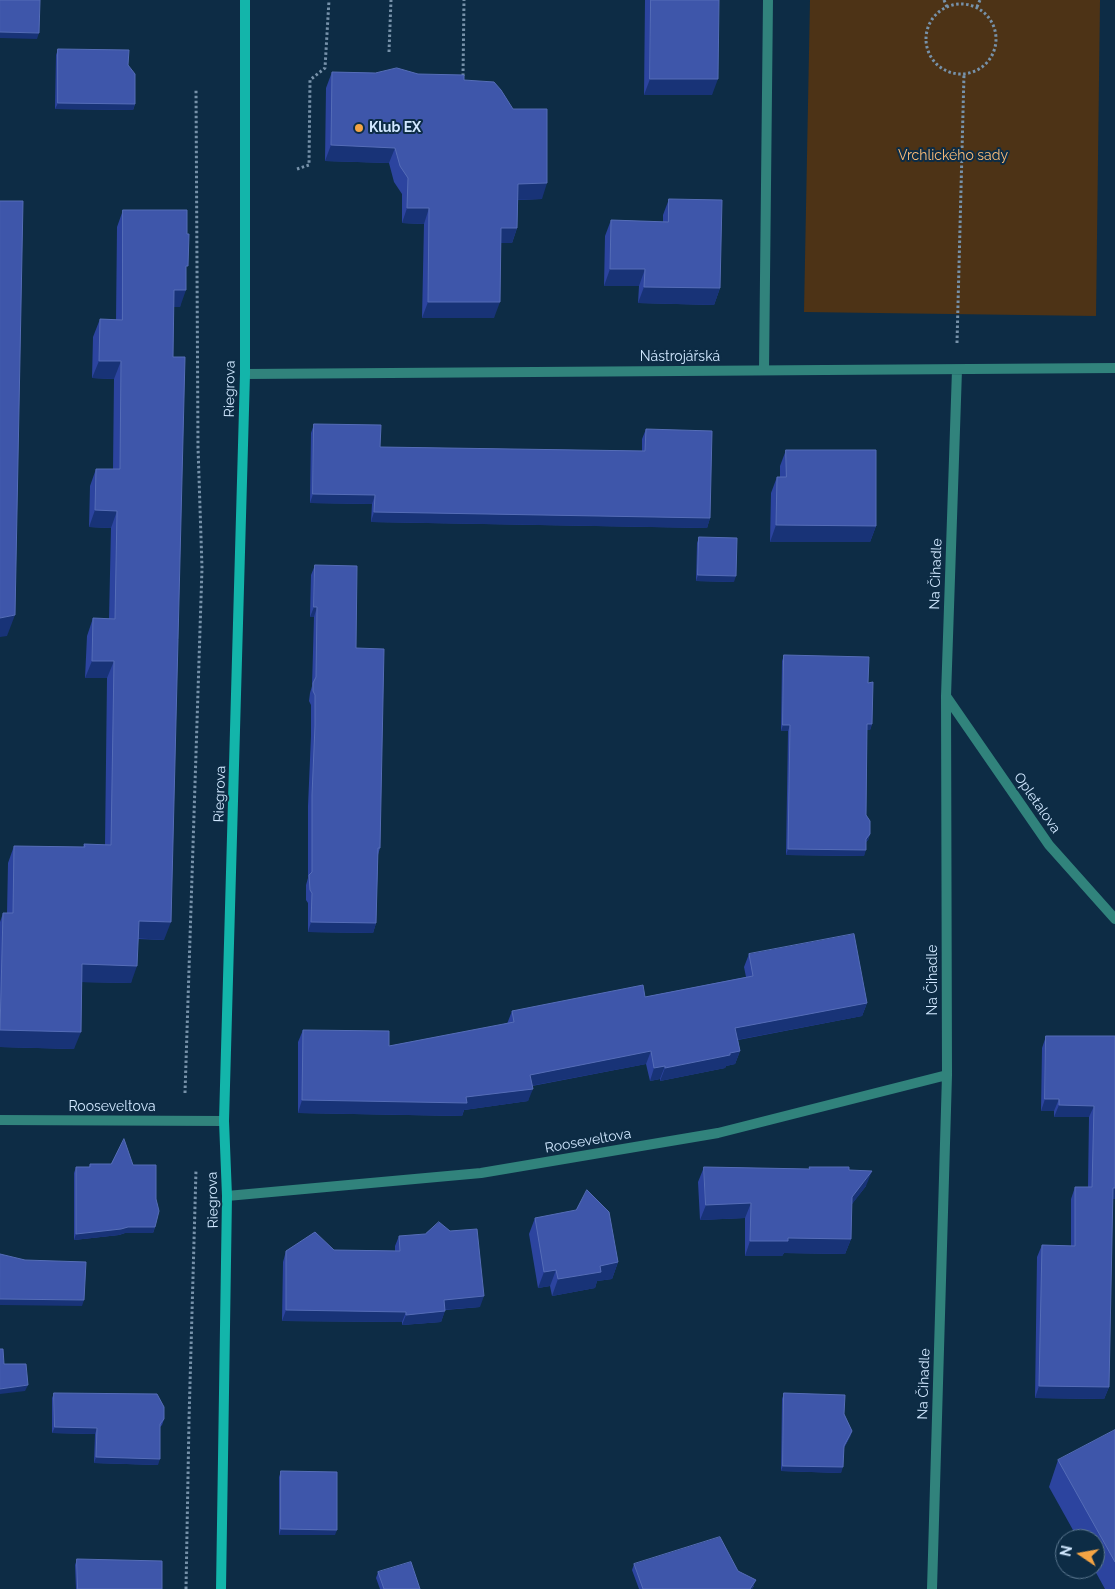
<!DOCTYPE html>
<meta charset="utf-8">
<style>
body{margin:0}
#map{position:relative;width:1115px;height:1589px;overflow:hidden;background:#0d2c45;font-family:Raleway,sans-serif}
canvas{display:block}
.north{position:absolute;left:1055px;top:1529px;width:50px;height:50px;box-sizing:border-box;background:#0d2c45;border:1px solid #5b778f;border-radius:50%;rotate:282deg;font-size:14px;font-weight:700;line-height:20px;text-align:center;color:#d1e8ff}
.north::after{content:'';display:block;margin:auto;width:18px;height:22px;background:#f4a444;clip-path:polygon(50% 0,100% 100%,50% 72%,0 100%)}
</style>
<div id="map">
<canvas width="1115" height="1589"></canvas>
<div class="north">N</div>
</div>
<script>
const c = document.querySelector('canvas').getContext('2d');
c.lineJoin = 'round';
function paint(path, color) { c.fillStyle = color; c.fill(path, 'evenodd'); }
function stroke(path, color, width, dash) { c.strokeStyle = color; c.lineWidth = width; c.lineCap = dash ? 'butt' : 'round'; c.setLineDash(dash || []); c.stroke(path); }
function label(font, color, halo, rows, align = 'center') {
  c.font = font + ' Raleway,sans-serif'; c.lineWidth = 4; c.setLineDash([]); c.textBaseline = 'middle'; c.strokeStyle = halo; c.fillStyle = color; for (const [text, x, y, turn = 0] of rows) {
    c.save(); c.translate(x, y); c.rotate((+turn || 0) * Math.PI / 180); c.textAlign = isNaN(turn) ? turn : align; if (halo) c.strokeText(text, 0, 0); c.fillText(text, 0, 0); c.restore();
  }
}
paint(new Path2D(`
 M810 0H1100L1096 316 804 312Z`), '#4d3316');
stroke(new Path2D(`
 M944 0 947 7
 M926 39a35 35 0 1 1 70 0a35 35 0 1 1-70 0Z
 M977 7 980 0
 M389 52 391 0
 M463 76 464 0
 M297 169 309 165 310 80 325 68 329 0
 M957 343 964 74
 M185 1093 202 568 198 447 196 89
 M186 1589 189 1420 196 1170`), '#7792aa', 3, [2.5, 2.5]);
stroke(new Path2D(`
 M764 370 768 0
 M245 374 1115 368
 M946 696 1049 845 1115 919
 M0 1120 224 1121
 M227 1196 481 1173 718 1133 947 1075
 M932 1589 947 1075 946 696 957 370`), '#31837c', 10);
stroke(new Path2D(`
 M221 1589 227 1196 224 1121 245 374V0`), '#13b5aa', 10);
paint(new Path2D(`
 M645 0H719L712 95H644Z
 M58 49 128 65 135 104 133 110 55 109 56 55Z
 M332 72 418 74 464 80 542 199 518 200 517 228 512 243H501L494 318H422L424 224 402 223V194L394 182 389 163 325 161 326 88Z
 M669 199 720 288 714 305 638 303 639 286H604L605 236 611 220 663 222V215Z
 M123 210 186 272 180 307H173L164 940 138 939 131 983 82 982 74 1049 0 1047V922L3 913H7L8 863 14 846 83 847 84 844 105 845 107 678H85L87 636 93 618 109 619 111 528 89 527 90 486 96 469H113L114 379 92 378 93 337 100 319 116 320 117 227Z
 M314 424 380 447 642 451V439L646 429 710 518 707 528 371 522 372 504 310 503 311 433Z
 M786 450 876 526 870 542H770L771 493 777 477H780V466Z
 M699 537 734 582 696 581 697 543Z
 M315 565 356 648 380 848 378 855 376 923 373 933 308 932V903L306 900V885L308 878V806L311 736V705L309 701 310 693 312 686 314 617H310L311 575Z
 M784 655 868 683 872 724 870 730H867L866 815 870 834 868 840 866 842 864 856 786 855 788 731H781L782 661Z
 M749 954 867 1003 862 1016 738 1040 740 1051 735 1064 726 1066 725 1068 660 1081V1079L650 1081 646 1064 532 1086 528 1101 464 1110 462 1116 298 1113V1042L303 1030 389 1046 507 1024 512 1011 645 997 746 977 744 967Z
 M1046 1036H1115L1109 1387 1104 1399 1035 1398 1037 1257 1042 1245 1071 1246V1199L1075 1187H1088L1089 1117H1054V1111H1041L1042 1048Z
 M90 1164 155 1227 153 1233H125L119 1235 74 1240V1173L76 1167H89Z
 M704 1167 809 1169V1167L849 1170 866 1186 851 1205V1239L845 1254 784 1253 782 1256H745V1218L700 1220 698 1182Z
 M535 1218 618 1262 612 1279 597 1281 595 1288 552 1296 550 1286 538 1288 529 1234Z
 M399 1236 480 1307 445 1310 441 1322 402 1325V1322L282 1321 283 1262 286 1251 334 1250 395 1251V1246Z
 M54 1393 164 1419 162 1425 160 1427 158 1465 94 1463 95 1434 52 1433V1398Z
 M784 1393 844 1414 852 1431 850 1437 844 1448 841 1473 781 1471 782 1399Z
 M1115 1430V1589H1105L1094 1569H1095V1539H1078L1049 1487 1058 1460Z
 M281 1471 335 1535H279V1477Z
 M77 1559 162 1589H76L75 1565Z
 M634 1564 738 1571 754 1586 752 1589H639L632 1570Z
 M378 1572 420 1589H380L376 1578Z`), '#2c449f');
paint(new Path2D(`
 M0 32 39 33 37 39 0 38Z
 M650 79H718L712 95H644Z
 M58 103 135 104 133 110 55 109Z
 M331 145 395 148 389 163 325 161Z
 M547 183 542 199 512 200 518 184Z
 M407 208H429L424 224 402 223Z
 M501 228H517L512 243H495Z
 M610 269H645L639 286H604Z
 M644 287 720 288 714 305 638 303Z
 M174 290H186L180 307H167Z
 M428 302H500L494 318H422Z
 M99 361H121L114 379 92 378Z
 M313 494 375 495 372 504 310 503Z
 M95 510 117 511 111 528 89 527Z
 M374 512 710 518 707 528 371 522Z
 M776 525 876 526 870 542H770Z
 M698 575 736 576 734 582 696 581Z
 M314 607H317L314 617H310Z
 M15 615 7 636 0 637V618Z
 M92 661H114L107 678H85Z
 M867 724H872L870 730H865Z
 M783 725H790L788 731H781Z
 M870 834 868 840 864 845 866 839Z
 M788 849 866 850 864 856 786 855Z
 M139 921 171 922 164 940 133 938Z
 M311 922 376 923 373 933 308 932Z
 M82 964 137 966 131 983 76 982Z
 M867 1003 862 1016 731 1041 735 1028Z
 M0 1030 81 1032 74 1049 0 1047Z
 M651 1051 646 1064 525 1087 530 1075Z
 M740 1051 735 1064 726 1066 725 1068 660 1081 665 1068Z
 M665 1066 660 1079 650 1081 654 1068Z
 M533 1089 528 1101 464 1110 462 1116 298 1113 302 1100 466 1097Z
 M1045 1099H1059L1054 1111H1041Z
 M1059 1105 1094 1106 1089 1117H1054Z
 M872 1171 866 1186 846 1212 852 1197Z
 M1113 1188H1115V1199H1108Z
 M751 1203 745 1218 700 1220 706 1205Z
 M128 1227H155L153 1233H125L119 1235 74 1240 76 1234Z
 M788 1238 851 1239 845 1254 784 1253 782 1256H745L750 1241Z
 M618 1262 612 1279 597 1281 595 1288 552 1296 558 1279 600 1266Z
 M556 1270 550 1286 538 1288 544 1272Z
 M484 1296 480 1307 440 1310 444 1300Z
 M0 1299 84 1300 82 1306 0 1305Z
 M286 1310 406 1312 402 1322 282 1321Z
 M445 1311 441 1322 402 1325 406 1315Z
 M28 1385 25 1391 0 1394V1389Z
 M1039 1386 1109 1387 1104 1399 1035 1398Z
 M55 1427 97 1428 95 1434 52 1433Z
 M852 1431 850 1437 842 1451 844 1446Z
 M96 1457 160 1459 158 1465 94 1463Z
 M783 1466 843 1467 841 1473 781 1471Z
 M281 1529 337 1530 335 1535H279Z
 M756 1580 752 1589H750Z`), '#183377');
const building = new Path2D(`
 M0 0H40L39 33 0 32Z
 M651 0H719L718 79H650Z
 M58 49 129 50 128 65 135 74V104L58 103Z
 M397 68 418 74 464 75V80L494 82 501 90 513 109H547V183L518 184 517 228H501L500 302H428L429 208H407L408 178 400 166 395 148 331 145 332 72 375 73Z
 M669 199 722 200 720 288 644 287 645 269H610L611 220 668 222Z
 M0 201H23L15 615 0 618Z
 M123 210H187V234H189L188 266H186V290H174L173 357H185L171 922 139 921 137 966 82 964 81 1032 0 1030 3 913H13L14 846 85 847 84 844 111 845 114 661H92L93 618 115 619 117 511 95 510 96 469H120L121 361H99L100 319 122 320Z
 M314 424 381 425 380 447 645 451 646 429 712 431 710 518 374 512 375 495 313 494Z
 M786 450H876V526L776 525 777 477H786Z
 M699 537 737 538 736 576 698 575Z
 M315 565 357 566 356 648 384 649 380 848H378L376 923 311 922 312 893 310 890 309 875 312 872V795L315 726V695L313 691V683L316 677 317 607H314Z
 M784 655 869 657 868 683 873 682 872 724H867L866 815 870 821V834L866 839V850L788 849 790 725H783Z
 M854 934 867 1003 735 1028 740 1051 730 1053V1055L665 1068V1066L654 1068 651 1051 530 1075 533 1089 466 1097 467 1103 302 1100 303 1030 389 1031V1046L514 1022 512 1011 643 985 645 997 753 976 749 954Z
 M1046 1036H1115V1188H1113L1109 1387 1039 1386 1042 1245 1075 1246V1187H1092L1094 1106 1059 1105V1099H1045Z
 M124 1139 133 1165H156V1199L159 1211 155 1227H128L121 1229 76 1234V1167H90V1164H111Z
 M704 1167 810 1169 809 1167H849V1170L872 1171 852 1197 851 1239 788 1238V1241H750L751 1203 706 1205Z
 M587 1190 609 1212 618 1262 600 1266 601 1272 558 1279 556 1270 544 1272 535 1218 576 1210Z
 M439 1222 450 1231 477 1229 484 1296 444 1300 445 1311 406 1315V1312L286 1310V1251L315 1232 334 1250 400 1251 399 1236 425 1234Z
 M0 1254 25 1260 86 1262 84 1300 0 1299Z
 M0 1349H3L4 1364H26L28 1385 0 1389Z
 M54 1393 157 1394 164 1407V1419L160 1424V1459L96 1457 97 1428 55 1427Z
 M784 1393 845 1395 844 1414 852 1431 844 1446 843 1467 783 1466Z
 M1115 1430V1562L1058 1460Z
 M281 1471 337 1472V1530L281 1529Z
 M720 1537 738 1571 756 1580 750 1589H643L634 1564Z
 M77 1559 162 1561V1589H78Z
 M411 1562 420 1589H384L378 1572Z`);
paint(building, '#3e56aa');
stroke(building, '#556db7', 1);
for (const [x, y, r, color] of [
 [359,128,5,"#f4a444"]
]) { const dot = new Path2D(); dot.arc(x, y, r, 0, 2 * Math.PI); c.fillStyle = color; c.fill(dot); stroke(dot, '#0d2c45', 2); }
label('bold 14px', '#d1e8ff', '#0d2c45', [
 ["Klub EX",369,128]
], 'left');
label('14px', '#fdbd78', '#0d2c45', [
 ["Vrchlického sady",953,156]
]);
label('14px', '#d1e8ff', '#0d2c45', [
 ["Nástrojářská",680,357],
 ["Riegrova",230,389,-89],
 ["Na Čihadle",936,574,-88],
 ["Riegrova",220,794,-88],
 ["Opletalova",1037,803,55],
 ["Na Čihadle",933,980,-90],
 ["Rooseveltova",112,1107],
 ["Rooseveltova",588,1141,-10],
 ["Riegrova",213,1200,-91],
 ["Na Čihadle",924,1384,-88]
]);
</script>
